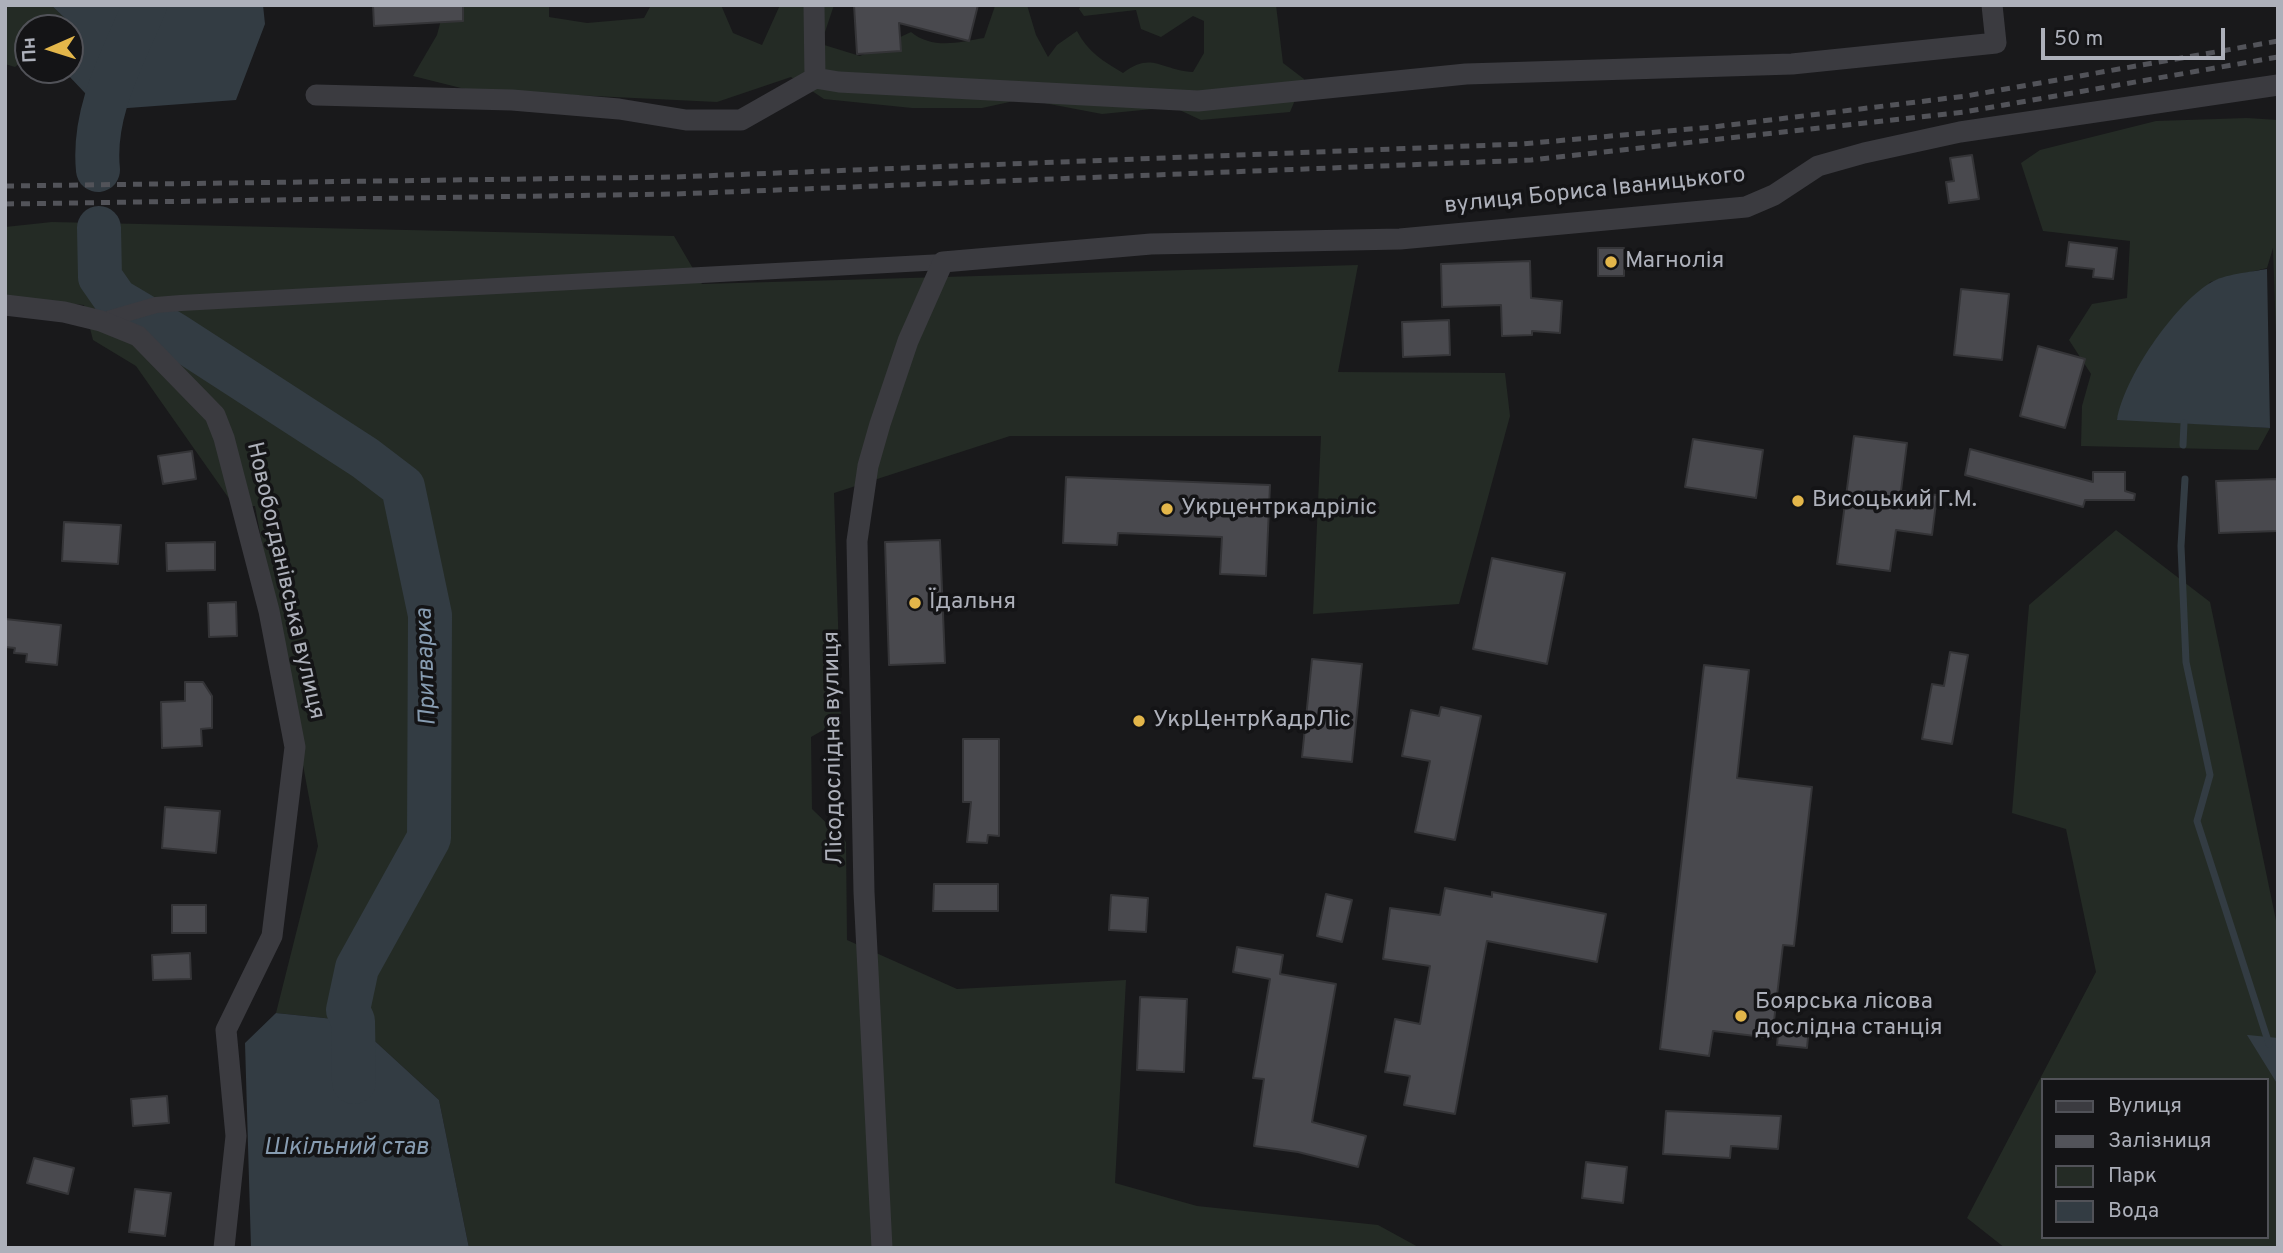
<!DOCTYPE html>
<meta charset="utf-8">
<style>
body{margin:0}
#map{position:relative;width:2283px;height:1253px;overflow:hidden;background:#19191b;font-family:Overpass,sans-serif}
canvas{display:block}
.frame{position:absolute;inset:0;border:7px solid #adb0ba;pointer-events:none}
.legend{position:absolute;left:2041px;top:1078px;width:228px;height:161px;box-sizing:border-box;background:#141416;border:2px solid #515258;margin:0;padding:9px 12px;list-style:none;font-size:21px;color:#adb0ba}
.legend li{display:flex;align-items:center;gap:14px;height:35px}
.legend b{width:35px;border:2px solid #515258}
.north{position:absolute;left:14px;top:14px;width:70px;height:70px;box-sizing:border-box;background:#141416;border:2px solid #515258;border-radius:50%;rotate:267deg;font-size:19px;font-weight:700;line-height:28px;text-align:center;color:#adb0ba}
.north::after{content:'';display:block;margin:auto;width:24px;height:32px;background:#e3b64a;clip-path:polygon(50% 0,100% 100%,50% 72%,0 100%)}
.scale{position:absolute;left:2041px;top:28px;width:184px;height:32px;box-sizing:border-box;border:4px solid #adb0ba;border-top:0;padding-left:9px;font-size:21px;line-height:24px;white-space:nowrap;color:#adb0ba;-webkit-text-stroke:5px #141416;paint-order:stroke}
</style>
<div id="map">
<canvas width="2283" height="1253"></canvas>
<div class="frame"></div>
<ul class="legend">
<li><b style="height:9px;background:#3b3b40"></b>Вулиця</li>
<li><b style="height:9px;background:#525359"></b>Залізниця</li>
<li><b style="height:19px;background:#242b25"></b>Парк</li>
<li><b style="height:19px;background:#333c43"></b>Вода</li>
</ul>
<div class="north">Пн</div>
<div class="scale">50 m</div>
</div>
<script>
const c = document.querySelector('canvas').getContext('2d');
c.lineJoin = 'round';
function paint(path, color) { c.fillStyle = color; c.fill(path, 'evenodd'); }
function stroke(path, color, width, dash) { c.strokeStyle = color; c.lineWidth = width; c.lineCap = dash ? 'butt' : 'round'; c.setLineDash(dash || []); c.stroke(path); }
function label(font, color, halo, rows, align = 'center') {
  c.font = font + ' Overpass,sans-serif'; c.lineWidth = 7; c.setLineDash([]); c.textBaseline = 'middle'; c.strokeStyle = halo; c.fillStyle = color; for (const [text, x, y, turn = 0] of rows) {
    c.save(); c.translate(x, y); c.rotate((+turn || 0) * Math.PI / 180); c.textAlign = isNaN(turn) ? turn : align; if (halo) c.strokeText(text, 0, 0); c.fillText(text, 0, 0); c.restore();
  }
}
paint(new Path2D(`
 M5 5H51L69 22V28H28V56L15 67 5 64Z
 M445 5H549V17L587 23 644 18 651 5H721L733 33 762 45 780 5H834L821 44 860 56 911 32C933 50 959 42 984 38L995 6 1027 5 1036 35 1048 57 1057 45 1077 31C1087 51 1104 62 1123 73 1152 51 1160 70 1193 72L1204 53V21L1193 16 1161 37 1141 29 1136 10 1084 16 1079 9 1081 5H1276L1283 63 1304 79 1290 112 1201 120 1173 107 1102 114 1023 99 982 108H912L824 99 791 77 717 102 469 90 413 76 437 35Z
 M2247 118 2278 120V391L2273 248 2267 268 2210 282 2117 419 2270 428 2258 450 2081 446 2082 406 2091 374 2069 340 2092 304 2127 298 2130 241 2043 231 2021 163 2040 150 2156 121Z
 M52 222 674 236 702 284 1358 265 1338 372 1505 373 1510 416 1459 604 1313 614 1321 436H1010L834 493 841 720 811 737 812 809 846 842 847 940 957 989 1126 980 1115 1183 1197 1206 1378 1225 1420 1248H469L439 1100 353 1021 276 1013 318 846 255 506 235 507 136 366 93 340 84 305 5 298V227Z
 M2116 530 2210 602 2278 930V1248H2005L1967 1218 2096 972 2066 829 2012 813 2029 605ZM2043 1080H2267V1237H2043Z`), '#242b25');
paint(new Path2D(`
 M51 5H263L265 24 236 100 101 110 68 75 69 22Z
 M2267 269 2270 428 2117 420C2124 378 2173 306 2210 283 2224 274 2251 272 2267 269Z
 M276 1013 353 1021 439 1100 469 1248H251L245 1043Z
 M2248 1035 2278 1038V1085L2247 1035Z`), '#333c43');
stroke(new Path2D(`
 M2183 445 2184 423
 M2185 479 2181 546 2186 662 2210 775 2197 821 2269 1044`), '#333c43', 7);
stroke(new Path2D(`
 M98 170C92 111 123 58 145 5
 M99 228 100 277 116 300 175 335 365 458 403 487 430 615 429 838 357 968 348 1010 353 1021 354 1082`), '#333c43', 44);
const building = new Path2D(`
 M373 5H463V21L374 26Z
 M854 5H978L969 41 899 23 901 51 857 54Z
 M1972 155 1979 199 1949 203 1946 182 1954 181 1950 158Z
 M2069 242 2117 248 2113 279 2093 277 2094 269 2066 266Z
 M1598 248H1624V276H1598Z
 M1530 261 1531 298 1562 301 1560 333 1532 331V335L1502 336 1501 305 1442 307 1441 264Z
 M1961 289 2009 294 2002 360 1954 355Z
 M1449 320 1450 355 1403 357 1402 322Z
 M2038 346 2085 359 2065 428 2020 416Z
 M1854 436 1907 443 1901 491 1937 495 1932 535 1896 530 1890 571 1837 564Z
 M1693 439 1763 450 1756 498 1685 487Z
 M1970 449 2093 482V472H2125V491L2135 494 2134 500H2085L2083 507 1965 475Z
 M192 451 196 479 163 484 158 456Z
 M1066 477 1270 485 1266 576 1220 574 1222 537 1118 533 1117 545 1063 543Z
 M2278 479V531L2219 533 2216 481Z
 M64 522 121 525 118 564 62 561Z
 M940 540 945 663 889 665 885 542Z
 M215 542V570L167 571 166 543Z
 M1492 558 1565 573 1547 664 1473 649Z
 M236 602 237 636 209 637 208 603Z
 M5 619 61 625 57 665 26 662 27 654 14 653 15 648 5 647Z
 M1950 652 1968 655 1952 744 1922 739 1932 684 1944 686Z
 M1312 659 1362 664 1352 762 1302 757Z
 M1704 665 1749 670 1737 778 1812 787 1794 946 1783 945 1772 1038 1713 1031 1709 1056 1660 1049Z
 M185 682H203L212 696V728L201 729 202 746 162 748 161 702 185 701Z
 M1441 707 1481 716 1455 840 1415 832 1430 761 1402 756 1411 710 1439 716Z
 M963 739H999V836L988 835 987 843 967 842 971 802H963Z
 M165 807 220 811 216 853 162 848Z
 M934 884H998V911H933Z
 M1445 888 1492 897V892L1606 914 1597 962 1487 941 1455 1114 1404 1105 1410 1076 1385 1072 1395 1019 1420 1024 1430 966 1383 959 1390 908 1440 915Z
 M1326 894 1352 900 1342 942 1317 936Z
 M1111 895 1148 898 1146 932 1109 930Z
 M172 905H206V933H172Z
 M1237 947 1283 955 1280 974 1336 984 1312 1122 1366 1136 1358 1167 1298 1152 1254 1146 1264 1079 1253 1078 1270 979 1233 972Z
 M190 953 191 979 153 980 152 955Z
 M1140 997 1187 999 1184 1072 1137 1070Z
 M1779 1024 1809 1026 1807 1048 1777 1045Z
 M167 1096 169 1123 133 1126 131 1099Z
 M1666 1111 1781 1116 1778 1149 1731 1146 1730 1158 1663 1154Z
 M34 1158 74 1168 68 1194 27 1183Z
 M1586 1162 1627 1167 1623 1203 1582 1198Z
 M135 1189 171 1193 165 1236 129 1232Z`);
paint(building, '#49494e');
stroke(building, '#343437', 2);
stroke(new Path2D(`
 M101 321 156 305 181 303 943 262`), '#3b3b40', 16);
stroke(new Path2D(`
 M814 5 815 78
 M316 95 512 100 619 109 686 120H741L815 78 839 82 1198 101 1466 74 1792 64 1996 43 1992 5
 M5 305 64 312 101 321 138 336 215 415 224 438 269 611 295 747 272 936 226 1030 236 1136 224 1248
 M882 1248 864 892 857 541 868 466 880 424 908 341 943 262 1151 244 1400 239 1746 207 1774 195 1818 166 1864 153 1960 132 2278 85`), '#3b3b40', 21);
stroke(new Path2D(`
 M5 186 676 177 1521 144 1713 127 1966 96 2278 41
 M5 204 676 194 1531 160 1964 112 2278 57`), '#525359', 5, [9, 7]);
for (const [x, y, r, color] of [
 [1611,262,7,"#e3b64a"],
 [1798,501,7,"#e3b64a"],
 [1167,509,7,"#e3b64a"],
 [915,603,7,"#e3b64a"],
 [1139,721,7,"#e3b64a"],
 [1741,1016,7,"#e3b64a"]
]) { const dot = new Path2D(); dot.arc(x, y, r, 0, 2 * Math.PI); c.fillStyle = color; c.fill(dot); stroke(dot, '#141416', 2.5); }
label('23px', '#adb0ba', '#141416', [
 ["вулиця Бориса Іваницького",1595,192,-6],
 ["Новобогданівська вулиця",284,581,77],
 ["Лісодослідна вулиця",835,748,-91]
]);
label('23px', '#adb0ba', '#141416', [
 ["Магнолія",1625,262],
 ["Висоцький Г.М.",1812,501],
 ["Укрцентркадріліс",1181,509],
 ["Їдальня",929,603],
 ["УкрЦентрКадрЛіс",1153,721],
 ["Боярська лісова",1755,1003],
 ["дослідна станція",1755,1029]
], 'left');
label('italic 24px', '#879cb1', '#141416', [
 ["Притварка",428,667,-92],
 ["Шкільний став",346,1149]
]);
</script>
